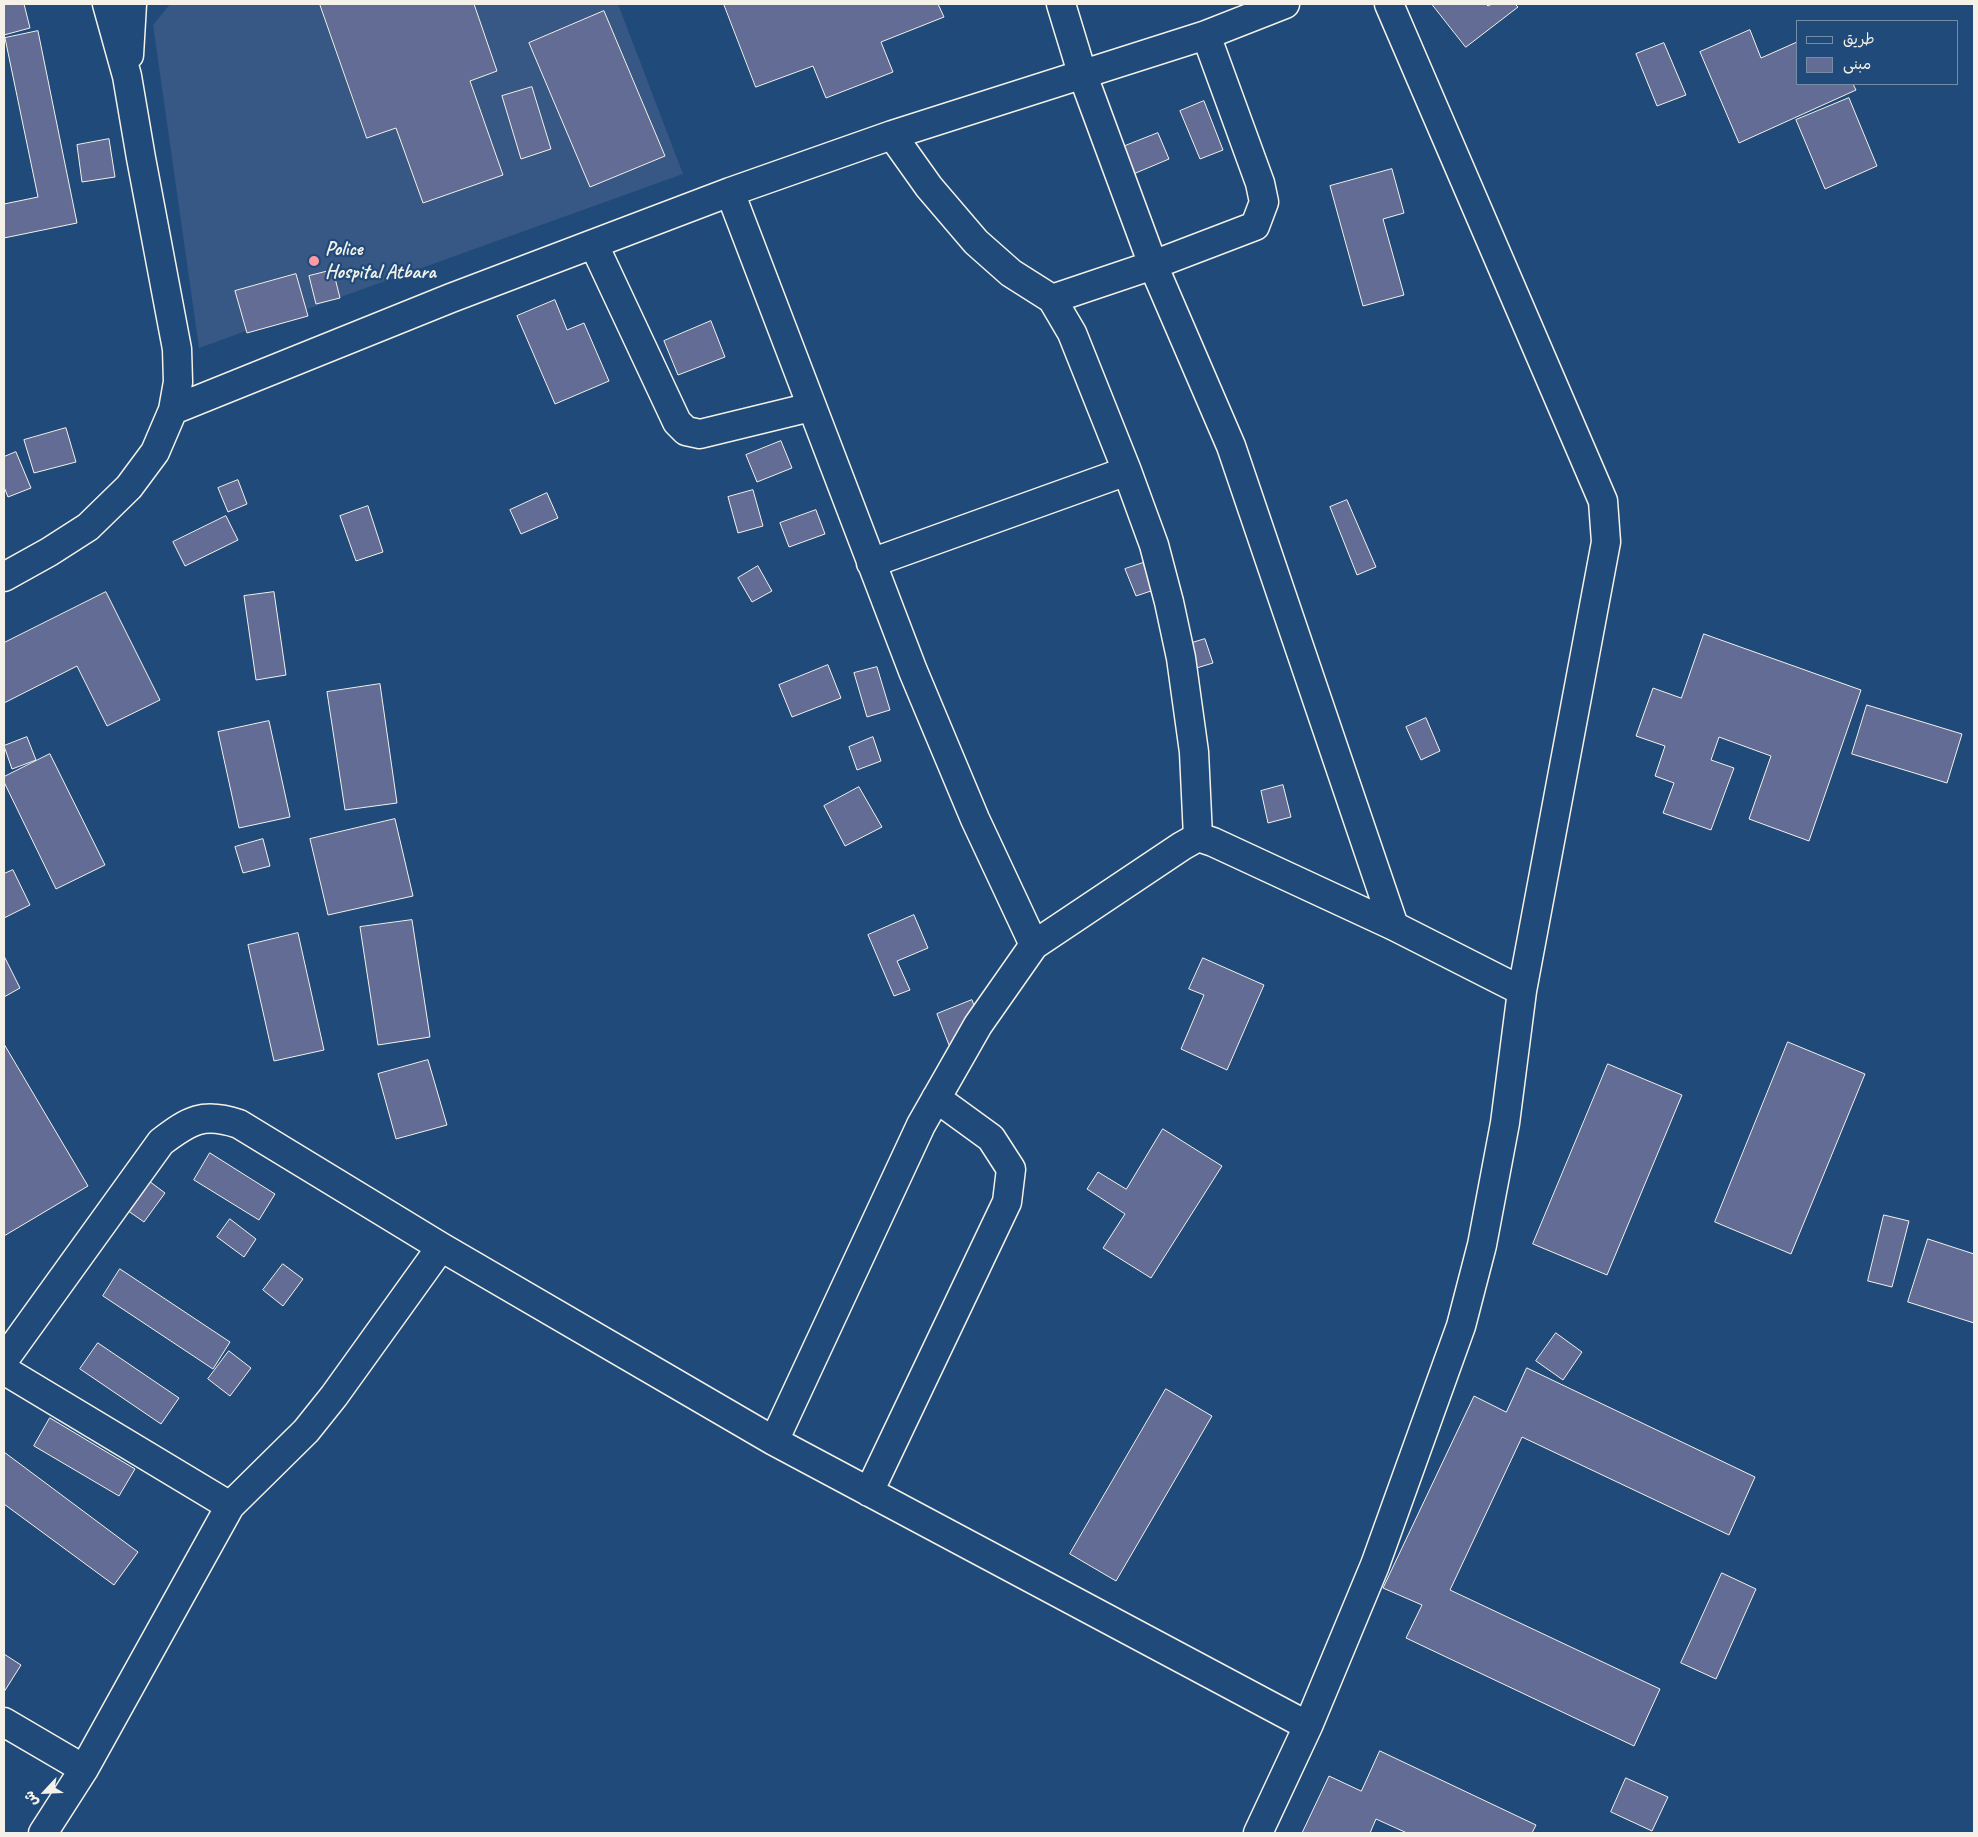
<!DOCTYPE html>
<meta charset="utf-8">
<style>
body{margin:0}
#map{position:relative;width:1978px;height:1837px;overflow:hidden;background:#1f4a7a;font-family:Caveat,"Playpen Sans Arabic",sans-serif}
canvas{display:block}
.frame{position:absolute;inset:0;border:5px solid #f4f1e8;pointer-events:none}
.legend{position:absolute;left:1796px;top:20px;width:162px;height:65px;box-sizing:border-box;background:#1f4a7a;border:1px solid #748da6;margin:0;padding:6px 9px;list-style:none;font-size:15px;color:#f4f1e8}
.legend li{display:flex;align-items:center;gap:10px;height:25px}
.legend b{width:25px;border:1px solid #748da6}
.north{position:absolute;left:20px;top:1767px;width:50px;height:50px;-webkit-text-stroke:4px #1f4a7a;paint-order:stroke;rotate:245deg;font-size:14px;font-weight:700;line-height:20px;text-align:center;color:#f4f1e8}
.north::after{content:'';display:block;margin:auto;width:18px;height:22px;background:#f4f1e8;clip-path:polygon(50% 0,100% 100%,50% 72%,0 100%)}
</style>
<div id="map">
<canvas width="1978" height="1837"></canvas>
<div class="frame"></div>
<ul class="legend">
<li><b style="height:6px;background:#1f4a7a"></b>طريق</li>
<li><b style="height:14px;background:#636c95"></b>مبنى</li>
</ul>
<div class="north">ش</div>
</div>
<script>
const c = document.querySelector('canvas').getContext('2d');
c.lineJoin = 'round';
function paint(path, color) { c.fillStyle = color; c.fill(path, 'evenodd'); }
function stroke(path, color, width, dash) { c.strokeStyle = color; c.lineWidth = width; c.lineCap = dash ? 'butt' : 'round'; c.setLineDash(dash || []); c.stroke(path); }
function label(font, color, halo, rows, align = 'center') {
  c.font = font + ' Caveat,sans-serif'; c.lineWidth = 4.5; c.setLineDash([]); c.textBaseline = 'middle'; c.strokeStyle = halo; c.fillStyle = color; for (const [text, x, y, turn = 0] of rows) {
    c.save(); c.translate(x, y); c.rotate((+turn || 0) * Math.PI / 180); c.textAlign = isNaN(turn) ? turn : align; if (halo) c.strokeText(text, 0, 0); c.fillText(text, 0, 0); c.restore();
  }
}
paint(new Path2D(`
 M170 4H618L683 174 199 348 153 25Z`), '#375784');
const building = new Path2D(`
 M4 4H24L30 28 4 35Z
 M320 4H474L497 71 470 81 503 175 423 203 396 128 367 138Z
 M724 4H938L944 17 881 42 893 72 826 98 813 66 756 87Z
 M1432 4H1486L1488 6 1492 4H1515L1518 7 1466 47Z
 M604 11 665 156 590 187 529 43Z
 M1750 30 1761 58 1797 42V84H1853L1856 90 1739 143 1700 52Z
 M38 31 77 223 4 238V204L38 197 5 38Z
 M1664 43 1686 95 1657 106 1636 54Z
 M532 87 551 149 521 159 502 96Z
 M1849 98 1877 166 1825 189 1796 120Z
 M1204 101 1223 150 1200 159 1180 111Z
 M1158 133 1169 159 1131 175 1120 148Z
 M109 139 115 177 82 182 77 145Z
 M1392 169 1404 213 1383 219 1404 295 1363 306 1330 186Z
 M333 270 340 298 316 304 309 276Z
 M296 274 308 316 247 333 235 291Z
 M555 300 567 330 584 323 609 381 555 404 517 316Z
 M711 321 725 357 678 375 664 341Z
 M66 428 76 462 34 473 24 440Z
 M781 441 792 468 757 482 746 455Z
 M16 452 31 488 8 497 4 487V457Z
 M238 480 247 504 228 512 218 488Z
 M753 490 763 526 738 533 728 497Z
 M547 493 558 518 521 534 510 510Z
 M1347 500 1376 567 1357 575 1330 507Z
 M368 506 383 552 356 561 340 516Z
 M816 510 825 534 789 547 780 523Z
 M226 516 238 540 185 566 173 542Z
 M1143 563 1154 590 1136 596 1125 569Z
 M758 566 772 591 752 602 738 578Z
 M106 592 160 700 107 726 77 666 4 703V643Z
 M274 592 286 675 256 680 244 596Z
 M1704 634 1861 690 1809 841 1749 819 1771 756 1719 737 1711 760 1734 768 1711 830 1663 813 1674 783 1655 776 1665 746 1636 736 1653 688 1681 698Z
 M1205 639 1213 663 1190 670 1182 646Z
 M828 665 841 698 792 717 779 685Z
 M877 667 890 710 867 717 854 673Z
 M380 684 397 803 345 810 327 692Z
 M1867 705 1962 734 1947 783 1852 754Z
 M1426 718 1440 751 1421 760 1406 727Z
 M269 721 290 817 239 828 218 732Z
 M27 737 36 760 12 769 4 746Z
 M873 737 881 761 857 770 849 747Z
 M50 754 105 865 56 889 4 782V777Z
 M1283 785 1291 817 1268 823 1261 791Z
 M859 787 882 827 845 846 824 806Z
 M395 819 413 896 328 915 310 839Z
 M263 839 270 866 243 873 235 847Z
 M13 870 30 905 4 918V874Z
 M914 915 928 948 897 961 910 990 894 996 868 935Z
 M412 920 430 1037 378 1045 360 927Z
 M298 933 324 1050 274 1061 248 945Z
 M4 956 20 988 4 997Z
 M1203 958 1264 985 1227 1070 1181 1049 1204 995 1189 989Z
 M972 1000 984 1032 949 1045 937 1014Z
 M1788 1042 1865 1074 1791 1254 1715 1222Z
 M4 1044 88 1186 4 1236Z
 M428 1060 447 1125 396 1139 378 1074Z
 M1608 1064 1682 1095 1607 1275 1533 1244Z
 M1163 1129 1222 1166 1151 1278 1103 1248 1125 1214 1087 1189 1098 1172 1126 1189Z
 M210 1153 275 1194 259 1220 194 1180Z
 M145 1178 165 1193 144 1222 124 1208Z
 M1884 1215 1909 1221 1892 1287 1868 1281Z
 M230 1219 256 1239 244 1257 217 1237Z
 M1928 1239 1974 1254V1323L1908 1302Z
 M283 1264 303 1279 283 1306 263 1290Z
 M120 1269 230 1342 213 1369 103 1296Z
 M1556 1333 1582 1352 1563 1380 1536 1361Z
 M98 1343 179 1398 161 1424 80 1369Z
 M229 1351 251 1368 230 1396 208 1379Z
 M1527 1368 1755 1477 1729 1535 1522 1437 1450 1590 1660 1689 1634 1746 1406 1638 1422 1605 1383 1588 1474 1396 1506 1412Z
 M1166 1389 1212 1416 1116 1581 1070 1554Z
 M50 1418 135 1469 119 1496 34 1446Z
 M4 1452 138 1552 114 1585 4 1504Z
 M1722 1573 1756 1589 1716 1679 1681 1663Z
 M4 1654 21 1665 4 1692Z
 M1380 1751 1536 1825 1532 1833H1407L1376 1819 1370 1833H1302L1329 1776 1361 1791Z
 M1626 1778 1668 1797 1652 1831 1611 1812Z`);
paint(building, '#636c95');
stroke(building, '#f4f1e8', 1);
const minor = new Path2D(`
 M1061 4 1082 73 1153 265 1231 446 1394 926
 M129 55 132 4
 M892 135 929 187 976 242 1011 273 1052 299 1072 333 1127 471 1154 545 1169 602 1181 658 1194 752 1198 837
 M730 192 913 671 975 819 1034 945
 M594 245 677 422 686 431 700 434 811 407
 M1052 299 1153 265 1255 226 1264 202 1260 183 1206 35
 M173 410 451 298 730 192 892 135 1206 35 1285 4
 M871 563 1127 471
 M4 577 49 552 88 527 129 487 155 452 173 410 178 382 177 349 141 158 127 76 107 4
 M4 1360 161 1142C190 1120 203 1112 239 1124L441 1247 774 1441 1308 1726
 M4 1370 230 1506
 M774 1441 921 1125 978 1025 1034 945 1182 846 1198 837 1213 842 1394 926 1522 991
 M869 1492 1007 1202 1011 1169 991 1138 936 1098
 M4 1722 84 1769
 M43 1833 84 1769 230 1506 306 1431 334 1396 441 1247
 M1258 1833 1308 1726 1375 1565 1461 1326 1482 1245 1505 1123 1522 991 1606 542 1603 501 1389 4`);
stroke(minor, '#f4f1e8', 31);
stroke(minor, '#1f4a7a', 28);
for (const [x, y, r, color] of [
 [314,261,6,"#ff9aa2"]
]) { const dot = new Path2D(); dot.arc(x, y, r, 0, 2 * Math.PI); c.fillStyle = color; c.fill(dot); stroke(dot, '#1f4a7a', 2); }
label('bold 20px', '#f4f1e8', '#1f4a7a', [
 ["Police",325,250],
 ["Hospital Atbara",325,273]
], 'left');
</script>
